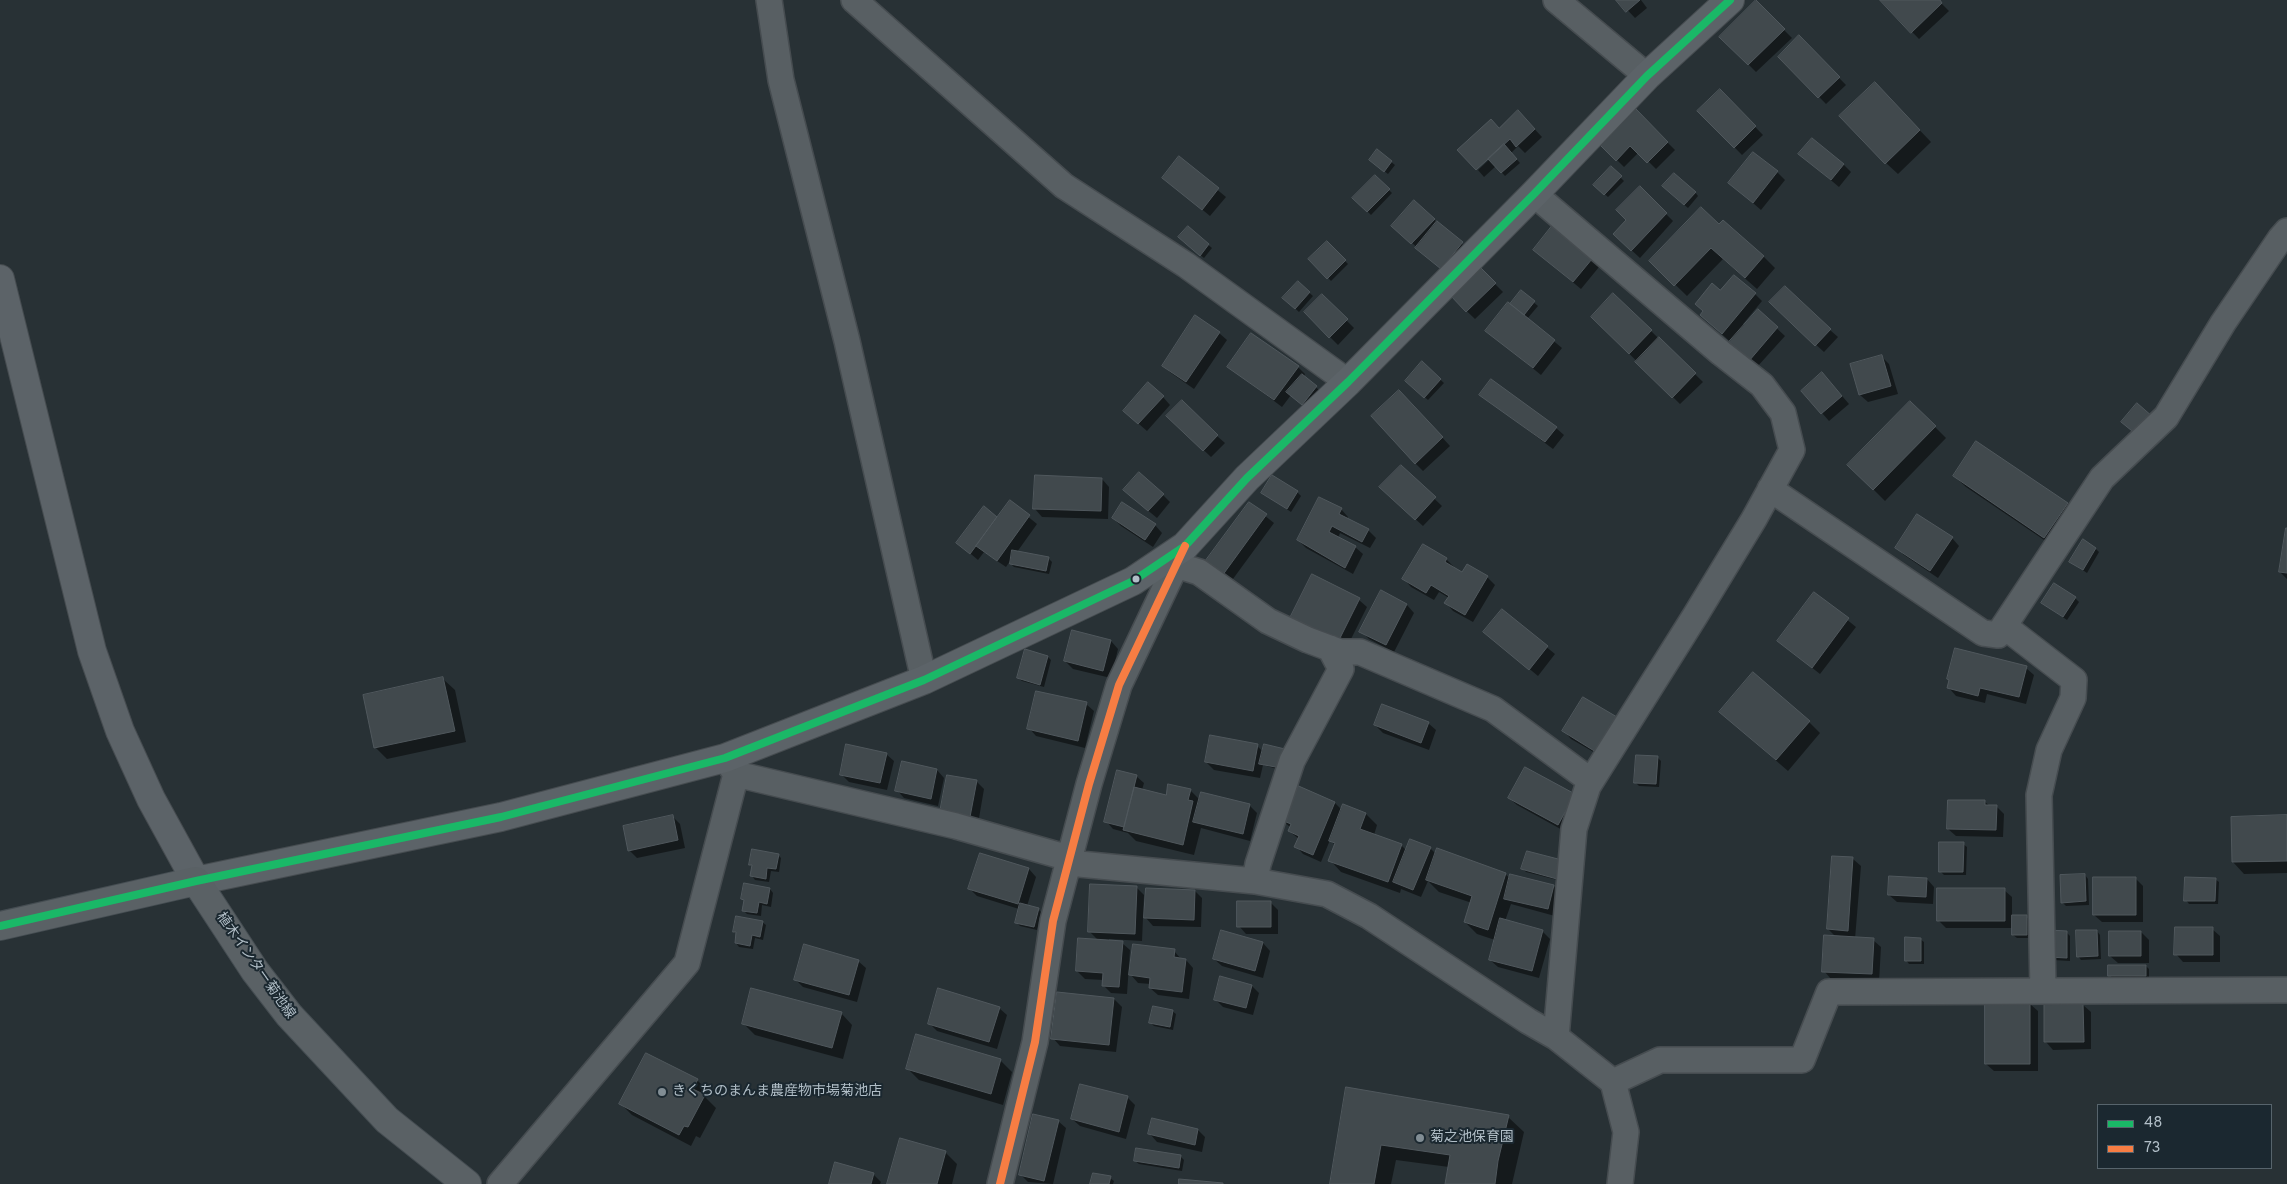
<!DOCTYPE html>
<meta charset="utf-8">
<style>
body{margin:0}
#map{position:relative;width:2287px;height:1184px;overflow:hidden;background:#283135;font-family:Overpass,sans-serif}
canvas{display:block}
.legend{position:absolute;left:2097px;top:1104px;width:175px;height:65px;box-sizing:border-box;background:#1b2830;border:1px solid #57646c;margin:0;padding:6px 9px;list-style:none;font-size:15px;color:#b1bec7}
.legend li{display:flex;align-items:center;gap:10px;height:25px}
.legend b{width:25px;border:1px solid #57646c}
</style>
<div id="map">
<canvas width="2287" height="1184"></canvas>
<ul class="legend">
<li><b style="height:6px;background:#1ab867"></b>48</li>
<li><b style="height:6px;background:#f77d43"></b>73</li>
</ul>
</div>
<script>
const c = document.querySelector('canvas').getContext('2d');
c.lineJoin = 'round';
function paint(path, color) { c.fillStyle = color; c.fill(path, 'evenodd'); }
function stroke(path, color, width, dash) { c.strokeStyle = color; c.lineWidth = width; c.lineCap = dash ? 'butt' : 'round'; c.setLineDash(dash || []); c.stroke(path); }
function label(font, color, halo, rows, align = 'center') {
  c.font = font + ' Overpass,"Noto Sans JP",sans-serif'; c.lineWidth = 4; c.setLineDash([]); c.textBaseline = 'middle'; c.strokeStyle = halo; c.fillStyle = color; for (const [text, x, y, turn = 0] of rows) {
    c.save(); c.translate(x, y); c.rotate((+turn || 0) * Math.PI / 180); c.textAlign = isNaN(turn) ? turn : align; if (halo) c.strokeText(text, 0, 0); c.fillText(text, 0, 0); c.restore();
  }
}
paint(new Path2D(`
 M1618 0H1641L1647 8 1635 18Z
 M1881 0H1938L1949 11 1919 39Z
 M1756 2 1792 38 1756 72 1721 37Z
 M1799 37 1846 85 1826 104 1780 57Z
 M1720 91 1763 135 1742 155 1699 111Z
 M1886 95 1931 142 1898 174 1886 163Z
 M1636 111 1675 150 1656 169 1639 152 1624 167 1602 145Z
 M1526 120 1542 137 1525 153 1518 146 1511 153 1520 163 1505 176 1496 166 1484 177 1478 170 1490 159 1500 129Z
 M1377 151 1395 165 1388 174 1374 163Z
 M1179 158 1226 197 1210 216 1164 178Z
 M1808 161 1843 164 1851 172 1839 187Z
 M1611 168 1624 181 1608 197 1595 185Z
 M1777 172 1785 180 1761 210 1730 183Z
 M1375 177 1392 193 1371 215 1354 198Z
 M1640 188 1673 221 1640 258 1614 234 1628 220Z
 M1667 190 1695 192 1698 196 1688 208Z
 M1414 202 1470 251 1449 276 1401 233Z
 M1719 226 1764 257 1775 268 1757 289 1723 259 1687 296 1651 261Z
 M1188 228 1212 248 1204 258 1183 241Z
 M1327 243 1348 264 1331 281 1310 259Z
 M1534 250 1591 260 1599 267 1581 289Z
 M1479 268 1503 292 1475 319 1451 296Z
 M1298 283 1313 296 1299 312 1284 298Z
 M1521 292 1538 306 1527 319 1562 348 1541 375 1487 331Z
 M1755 294 1762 301 1743 324 1745 326 1758 311 1785 336 1757 367 1709 322Z
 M1322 296 1354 328 1338 345 1305 312Z
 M1778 310 1830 330 1838 337 1824 352Z
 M1592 317 1651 331 1703 382 1680 404Z
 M1219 333 1227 340 1194 389 1171 373 1163 366Z
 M1882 357 1889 364 1898 394 1868 402 1860 395Z
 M1422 363 1444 383 1428 400 1410 384Z
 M1229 367H1298L1305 374 1304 377 1319 390 1306 407 1291 395 1282 407Z
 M1830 382 1849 404 1829 421 1803 391Z
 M1481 395 1556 428 1564 435 1553 449Z
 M1163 397 1170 405 1147 431 1132 418Z
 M1407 399 1450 446 1423 471 1415 463Z
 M1910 402 1946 438 1885 501 1849 465Z
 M1176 424 1217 436 1225 443 1211 457Z
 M1401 467 1442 506 1423 526 1389 495Z
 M1954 476 2068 504 2079 515 2056 548 1966 487Z
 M1102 479 1109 487 1108 519 1042 517 1035 509Z
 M1297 492 1301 496 1291 512 1263 493Z
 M1163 495 1170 502 1157 518 1133 498Z
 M1010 502 1037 524 1017 552 1048 558 1052 562 1049 574 1014 567 1011 564 1012 558 1006 567 984 552 978 560 958 543 984 508 998 518Z
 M1249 503 1274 523 1230 583 1213 571Z
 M1341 509 1348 517 1347 519 1368 530 1376 538 1370 548 1340 533 1338 538 1355 547 1363 554 1353 574 1306 548 1298 540Z
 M1113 518 1155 525 1162 533 1153 547 1121 526Z
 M2287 531V579L2280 572Z
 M1952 538 1959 546 1938 578 1904 555 1897 548Z
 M2096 549 2099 552 2087 573 2071 562Z
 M1446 559 1454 567 1453 568 1463 574 1487 577 1495 585 1473 622 1453 611 1446 603 1449 598 1439 592 1434 600 1411 587 1404 579Z
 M1312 576 1359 600 1367 607 1345 651Z
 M1381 592 1407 605 1414 613 1394 652 1369 639 1361 631Z
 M1814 593 1856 627 1820 674 1778 641Z
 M2075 598 2079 602 2067 620 2042 603Z
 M1502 611 1555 654 1538 676 1485 632Z
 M1111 641 1118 649 1111 678 1073 669 1065 661Z
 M1048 657 1051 660 1044 687 1022 681 1018 678Z
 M2026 668 2034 675 2026 704 1987 694 1985 703 1956 696 1949 688 1950 681Z
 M443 679 455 690 466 742 387 759 375 747Z
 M1584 698 1604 758 1571 739 1564 731Z
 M1086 704 1094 711 1085 748 1036 736 1029 728Z
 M1720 712 1809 722 1820 733 1788 771Z
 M1428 723 1436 730 1429 750 1383 733 1375 725Z
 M1257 746 1284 771 1263 765 1260 778 1214 770 1206 762Z
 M886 754 894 761 887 790 849 782 841 774Z
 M1637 756 1658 758 1661 761 1659 787 1639 786 1635 782Z
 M937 770 944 778 938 806 904 798 897 790Z
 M1136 776 1144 783 1142 790 1167 796 1190 790 1200 800 1249 805 1257 813 1250 841 1201 828 1194 855 1136 841 1128 833 1113 829 1106 821Z
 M976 781 984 789 978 824 942 812Z
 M1295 786 1335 803 1342 810 1366 814 1377 825 1374 835 1401 845 1407 851 1430 848 1436 854 1505 874 1511 879 1553 886 1561 893 1555 916 1511 904 1505 921 1542 931 1550 939 1539 978 1498 967 1490 960 1495 940 1477 934 1465 922 1472 903 1439 892 1428 881 1421 897 1401 889 1400 893 1341 872 1330 860 1335 845 1330 840 1321 862 1303 854 1296 846 1299 839 1289 831 1291 828 1281 819Z
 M1574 795 1566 832 1517 805 1509 798Z
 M1985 802 1990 806H1996L2004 814 2003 837 1956 836 1948 829Z
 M672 816 680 824 685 848 637 858 629 850Z
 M2287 817V873L2244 874 2233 862Z
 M1963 844 1967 847 1966 875H1944L1940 871Z
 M1528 852 1561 881 1526 872 1523 869Z
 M778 855 781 858 779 872 771 871 769 882 755 880 752 876 753 867 750 864Z
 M1853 859 1861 866 1855 939 1873 940 1881 947 1879 982 1831 979 1824 971 1836 937 1828 929Z
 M1029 869 1036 877 1027 906 1038 909 1041 912 1037 930 1020 926 1016 922 1019 909 977 896 970 889Z
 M2085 875 2088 879 2089 905 2066 906 2062 902Z
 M2135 878 2143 886V922H2102L2094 915Z
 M1927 879 1934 887 1933 904 1897 902 1889 895Z
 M2215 879 2219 882 2218 904H2189L2186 900Z
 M1136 887 1144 895 1142 941 1109 939V942L1122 943 1130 950 1127 994 1111 993 1103 985 1104 980 1085 979 1077 971 1099 941 1089 931Z
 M770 889 773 893 771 907 762 905 761 916 747 914 743 910 745 902 742 898Z
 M2004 890 2012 897V917H2026L2030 920V938H2017L2013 935V928H1946L1938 920Z
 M1195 891 1202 898 1201 927 1153 926 1146 918Z
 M1271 903 1278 910V934H1246L1239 926Z
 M762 922 766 925 763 940 755 938 753 949 739 947 736 943 737 934 734 932Z
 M2212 929 2220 936V962H2183L2176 954Z
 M2097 931 2100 935 2101 959 2081 960 2078 956Z
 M2066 932 2070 936V961L2053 960Z
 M2141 932 2149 940V963H2118L2110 956Z
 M1920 939 1924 942V964H1909L1906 960Z
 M1263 943 1270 951 1263 978 1222 966 1214 959Z
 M1174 951 1182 960H1186L1193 968 1189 999 1158 995 1150 988 1151 984 1138 983 1131 975Z
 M858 961 866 968 857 1002 803 987 796 980Z
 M2146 966 2149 969V979H2113L2110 975Z
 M1252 986 1259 993 1253 1015 1223 1007 1215 999Z
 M1058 993 1114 999 1122 1007 1116 1052 1060 1046 1053 1038Z
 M2030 1004 2038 1011V1071H1994L1986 1064Z
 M2083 1005 2091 1012V1049L2053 1050 2046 1042Z
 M999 1008 1007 1015 997 1049 937 1031 929 1023Z
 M1172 1011 1176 1014 1173 1030 1154 1026 1151 1023Z
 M841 1013 852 1025 843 1059 755 1035 743 1023Z
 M1000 1060 1012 1072 1003 1105 919 1080 907 1068Z
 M697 1080 709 1092 706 1098 716 1108 700 1138 696 1136 691 1146 632 1115 621 1104Z
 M1347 1088 1508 1117 1524 1132 1512 1184H1447L1449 1167 1396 1160 1391 1184H1331Z
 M1127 1097 1135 1105 1126 1139 1080 1126 1072 1119Z
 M1058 1121 1066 1128 1053 1184 1028 1182 1020 1174Z
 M1198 1130 1205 1137 1202 1152 1157 1142 1150 1134Z
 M901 1140 946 1153 957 1164 952 1184H888Z
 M1180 1156 1184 1160 1182 1171 1139 1164 1135 1161Z
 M873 1174 881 1182 880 1184H830Z
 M1110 1178 1114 1181 1113 1184H1092Z`), '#0007');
const building = new Path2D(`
 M1616 0H1640L1626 12Z
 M1756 0 1785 29 1748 65 1719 37Z
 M1880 0H1940L1942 3 1911 33Z
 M1799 35 1840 77 1818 98 1778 57Z
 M1875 82 1920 130 1885 164 1839 116Z
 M1720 89 1756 126 1734 148 1697 111Z
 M1636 109 1668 142 1647 163 1630 146 1616 161 1600 145Z
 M1518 110 1535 129 1516 147 1510 139 1476 170 1457 150 1491 119 1499 128Z
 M1812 138 1844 164 1831 180 1798 154Z
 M1504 144 1517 159 1501 173 1488 159Z
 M1377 149 1392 161 1384 172 1369 160Z
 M1753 152 1778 171 1753 203 1728 183Z
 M1179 156 1219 188 1202 210 1162 178Z
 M1611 166 1622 176 1604 195 1593 185Z
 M1674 173 1696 192 1684 205 1662 186Z
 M1375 175 1390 189 1367 212 1352 198Z
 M1640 186 1667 213 1631 251 1613 234 1626 220 1616 210Z
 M1414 200 1435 219 1411 244 1391 226Z
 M1701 207 1719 224 1723 220 1764 256 1745 278 1711 248 1674 286 1649 261Z
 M1437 221 1463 242 1441 269 1415 248Z
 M1188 226 1209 244 1200 256 1178 237Z
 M1552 226 1592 259 1573 282 1533 250Z
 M1327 241 1346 260 1327 279 1308 259Z
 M1479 266 1496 283 1466 312 1450 295Z
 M1734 275 1756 293 1722 334 1700 315 1703 311 1695 304 1712 283 1720 290Z
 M1298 281 1310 292 1295 309 1282 298Z
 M1785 286 1831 329 1815 346 1769 302Z
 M1521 290 1535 301 1524 315 1510 304Z
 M1613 293 1652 330 1629 354 1591 317Z
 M1322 294 1348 319 1329 338 1304 312Z
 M1508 302 1555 340 1533 368 1485 331Z
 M1758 309 1778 327 1749 361 1728 343Z
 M1195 315 1220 332 1186 382 1162 366Z
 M1251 333 1299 366 1274 400 1227 367Z
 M1659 337 1696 373 1672 398 1635 362Z
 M1882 355 1891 386 1859 395 1850 364Z
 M1422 361 1441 379 1424 398 1405 381Z
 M1822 372 1842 396 1821 414 1801 391Z
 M1302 374 1317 386 1302 405 1286 392Z
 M1491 379 1557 427 1545 442 1479 395Z
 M1148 382 1164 396 1138 424 1123 411Z
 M1399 390 1443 437 1415 464 1371 416Z
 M1182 400 1218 435 1203 451 1166 416Z
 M1910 401 1936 426 1873 490 1847 465Z
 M2137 403 2153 417 2137 435 2121 422Z
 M1976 441 2068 503 2044 538 1953 476Z
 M1401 465 1436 497 1415 520 1379 487Z
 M1139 472 1164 494 1148 511 1123 490Z
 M1035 475 1102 478 1101 511 1033 509Z
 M1272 475 1298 491 1287 509 1261 493Z
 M1319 497 1342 508 1339 514 1369 529 1362 542 1332 526 1329 532 1356 546 1345 568 1297 540Z
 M1010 500 1030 515 997 561 976 546Z
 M1122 502 1156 524 1145 540 1112 518Z
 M1249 502 1267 514 1222 576 1204 563Z
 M984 506 997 517 970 554 956 543Z
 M1917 514 1953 537 1930 571 1895 548Z
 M2286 528H2287V573L2279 572Z
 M2083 539 2096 548 2083 570 2069 562Z
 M1423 544 1447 558 1445 562 1462 572 1467 564 1488 576 1465 615 1444 603 1449 596 1431 585 1426 593 1402 579Z
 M1012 550 1049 557 1046 571 1010 564Z
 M1312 574 1360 598 1337 644 1289 620Z
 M2054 583 2076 597 2063 617 2041 603Z
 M1381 590 1407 604 1386 645 1359 632Z
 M1814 592 1849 618 1812 668 1777 641Z
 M1502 609 1548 646 1529 670 1483 632Z
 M1072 630 1111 640 1103 671 1064 661Z
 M1955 648 2027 666 2019 697 1980 688 1978 696 1947 688 1949 680 1947 679Z
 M1025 649 1048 656 1040 685 1017 678Z
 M1753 672 1810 721 1776 760 1719 712Z
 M443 677 455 731 374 748 363 695Z
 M1036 691 1087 702 1078 741 1027 729Z
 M1583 697 1617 717 1596 752 1562 731Z
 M1382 704 1429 722 1421 743 1374 725Z
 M1210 735 1258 744 1253 771 1205 762Z
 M846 744 887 753 880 783 840 775Z
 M1264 744 1285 749 1281 768 1259 764Z
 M1636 755 1658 756 1656 784 1634 783Z
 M902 761 937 769 931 799 895 791Z
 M1525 767 1575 794 1558 825 1508 798Z
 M1117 770 1137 775 1124 827 1104 822Z
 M947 775 977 780 970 817 940 812Z
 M1168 784 1191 789 1188 800 1193 801 1183 845 1123 830 1134 787 1166 795Z
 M1294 784 1335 802 1313 855 1294 847 1299 836 1288 831 1291 824 1279 819Z
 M1201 792 1250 804 1243 834 1193 822Z
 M1948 800H1985V805H1997L1996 830 1947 829Z
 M1343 804 1366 813 1360 829 1402 844 1388 882 1328 861 1335 843 1329 841Z
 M673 815 678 840 628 851 623 826Z
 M2287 815V861L2232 862 2231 817Z
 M1410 839 1431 847 1413 890 1393 882Z
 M1939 842H1964L1963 872H1939Z
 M1437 848 1506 873 1488 930 1464 922 1472 896 1426 880Z
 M752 849 779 854 776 869 767 868 766 879 750 876 752 865H749Z
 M1527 851 1562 860 1557 879 1521 869Z
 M980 853 1029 868 1018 904 968 889Z
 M1832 856 1853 857 1848 931 1827 929Z
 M1510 874 1554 885 1548 909 1504 899Z
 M2085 874 2086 901 2061 903 2060 875Z
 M1889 876 1927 878 1926 897 1888 895Z
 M2093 877H2136V915H2093Z
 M2185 877 2216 878 2215 901H2184Z
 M744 883 770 888 767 904 759 902 757 913 742 911 744 900 741 899Z
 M1090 884 1137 886 1135 934 1088 932Z
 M1146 888 1195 890 1194 920 1144 918Z
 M1937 888H2005V921H1937Z
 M1237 901H1271V927H1237Z
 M1020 903 1039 908 1034 927 1015 923Z
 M2012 915H2027V935H2012Z
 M736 916 763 921 760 937 752 935 750 946 735 943 736 932H733Z
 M1500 918 1543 930 1532 971 1489 960Z
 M2175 927H2213V955H2174Z
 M1221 930 1263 942 1255 971 1213 959Z
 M2049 930 2067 931V958L2048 957Z
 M2076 930H2097L2098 956 2077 957Z
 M2109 931H2141V956H2109Z
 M1824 935 1874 938 1872 974 1822 972Z
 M1905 937 1921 938V961H1905Z
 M1078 938 1123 941 1119 987 1102 986 1103 973 1076 971Z
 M804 944 859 960 849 995 794 980Z
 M1133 944 1175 949 1174 957 1186 959 1182 992 1149 988 1150 978 1129 975Z
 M2108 965H2146V976H2108Z
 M1220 976 1252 985 1246 1008 1214 1000Z
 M751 988 842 1012 832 1048 742 1024Z
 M938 988 1000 1007 989 1042 928 1024Z
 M1057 992 1114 998 1109 1045 1051 1039Z
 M1985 1002H2030V1064H1985Z
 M2083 1003 2084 1042H2044V1004Z
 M1153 1006 1173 1010 1170 1027 1149 1023Z
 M916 1034 1001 1059 991 1094 906 1069Z
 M646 1053 698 1079 693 1089 705 1095 688 1127 684 1126 679 1135 619 1104Z
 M1080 1084 1128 1096 1119 1132 1071 1119Z
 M1346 1087 1509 1115 1498 1161 1495 1184H1445L1450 1155 1381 1145 1374 1184H1330Z
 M1033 1114 1059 1120 1044 1181 1019 1175Z
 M1152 1118 1198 1129 1195 1145 1148 1134Z
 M900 1138 946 1151 937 1184H887Z
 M1136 1148 1181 1155 1179 1168 1134 1161Z
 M835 1162 874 1173 871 1184H829Z
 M1093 1173 1111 1176 1109 1184H1090Z
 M1179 1179 1223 1183V1184H1179Z`);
paint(building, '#41494d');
stroke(building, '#50585d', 1);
const street = new Path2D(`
 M769 0 781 80 847 341 924 680
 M854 0 1064 186 1186 265 1348 382
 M1556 0 1647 76
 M1534 194 1721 353 1762 385 1783 413 1792 450 1754 519 1695 616 1588 786 1574 829 1556 1037
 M1770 489 1983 633 1998 635 2102 478 2166 417 2223 323 2280 239 2287 231
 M1176 565 1199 572 1268 621 1308 640 1340 652H1360L1493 709 1591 781
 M2004 626 2074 680 2073 698 2049 750 2039 795 2043 990
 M725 758 736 774 956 826 1065 857 1069 863 1255 881 1327 894 1369 916 1528 1021 1556 1037 1613 1082 1626 1132 1620 1184
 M1255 881 1258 864 1292 761 1341 669 1330 648
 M1613 1082 1660 1060H1802L1829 992 2287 990
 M500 1184 687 963 736 774
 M1000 1184 1035 1042 1053 921 1089 784 1119 685 1185 546`);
const secondary = new Path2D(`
 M0 279 92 651 120 731 151 799 196 881 501 817 725 758 924 680 1133 581 1185 546 1247 478 1348 382 1534 194 1647 76 1730 0`);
const primary = new Path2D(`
 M0 926 196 881 255 971 289 1015 387 1120 467 1184`);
stroke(street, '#464c50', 28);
stroke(secondary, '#464c50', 30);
stroke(primary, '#454d52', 30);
stroke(street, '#585f63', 25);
stroke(secondary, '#5c6368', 28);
stroke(primary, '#5a6165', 28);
stroke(new Path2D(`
 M0 926 196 881 501 817 725 758 924 680 1133 581 1185 546 1247 478 1348 382 1534 194 1647 76 1730 0`), '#1ab867', 8);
stroke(new Path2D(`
 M1000 1184 1035 1042 1053 921 1089 784 1119 685 1185 546`), '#f77d43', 8);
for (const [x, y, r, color] of [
 [1136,579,4.5,"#b1bec7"],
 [662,1092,5,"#818d94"],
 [1420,1138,5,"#818d94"]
]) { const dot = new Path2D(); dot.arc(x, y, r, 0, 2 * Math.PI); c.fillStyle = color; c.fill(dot); stroke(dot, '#1b2830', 2); }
label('14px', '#b1bec7', '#1b2830', [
 ["植木インター菊池線",255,966,55]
]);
label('14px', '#b1bec7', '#1b2830', [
 ["きくちのまんま農産物市場菊池店",672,1092],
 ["菊之池保育園",1430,1138]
], 'left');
</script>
